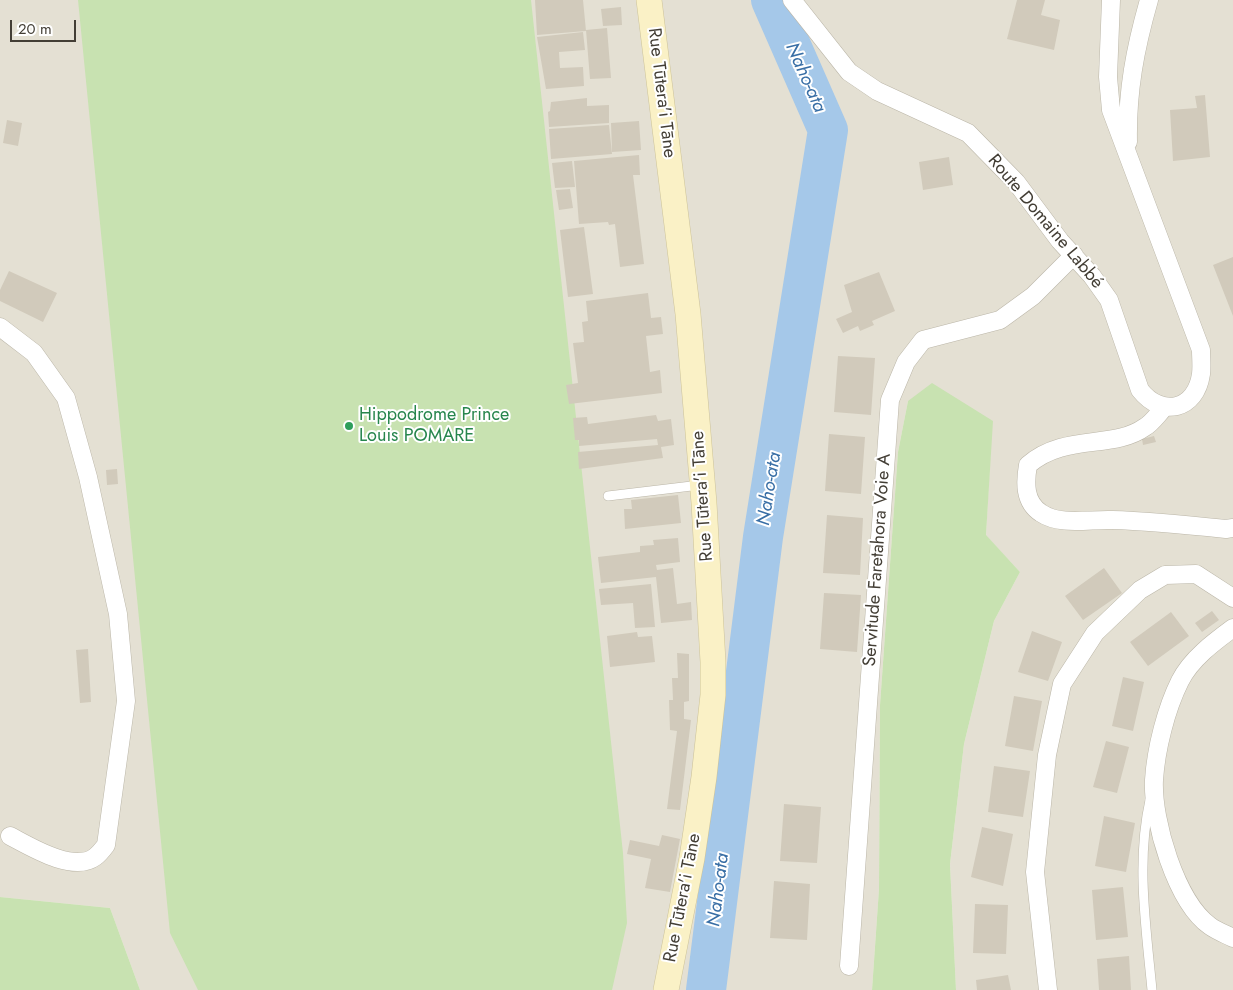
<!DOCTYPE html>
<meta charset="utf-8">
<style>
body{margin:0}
#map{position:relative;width:1233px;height:990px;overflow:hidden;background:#f1eee5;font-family:Jost,sans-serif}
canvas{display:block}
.scale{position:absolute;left:10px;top:20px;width:66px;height:22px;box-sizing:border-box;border:2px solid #433e35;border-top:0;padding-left:6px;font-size:15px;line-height:18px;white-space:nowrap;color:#433e35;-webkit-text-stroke:4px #fff;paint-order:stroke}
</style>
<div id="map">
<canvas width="1233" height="990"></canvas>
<div class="scale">20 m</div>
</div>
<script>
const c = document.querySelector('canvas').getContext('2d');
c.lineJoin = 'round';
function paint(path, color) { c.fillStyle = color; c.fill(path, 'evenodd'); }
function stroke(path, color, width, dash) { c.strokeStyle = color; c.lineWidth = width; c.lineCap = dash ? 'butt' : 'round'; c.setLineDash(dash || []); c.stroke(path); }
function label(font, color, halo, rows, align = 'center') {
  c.font = font + ' Jost,sans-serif'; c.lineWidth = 4; c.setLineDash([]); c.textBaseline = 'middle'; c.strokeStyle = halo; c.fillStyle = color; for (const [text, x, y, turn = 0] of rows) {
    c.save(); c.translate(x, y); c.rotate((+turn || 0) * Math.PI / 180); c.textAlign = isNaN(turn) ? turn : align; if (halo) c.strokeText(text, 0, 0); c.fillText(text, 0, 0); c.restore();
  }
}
paint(new Path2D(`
 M0 0H1233V990H956L950 864 964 744 994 621 1020 572 986 536 992 421 908 401 898 452 880 705 879 889 872 990H140L110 908 0 897Z`), '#e4e0d3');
paint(new Path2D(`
 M78 0H531L623 853 627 923 612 990H198L170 933Z
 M932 383 993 421 986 535 1020 572 994 621 964 744 950 864 956 990H872L879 889 880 705 898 452 908 401Z
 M0 897 110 908 140 990H0Z`), '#c8e2b1');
stroke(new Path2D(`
 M706 990 763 537 828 130 771 0`), '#a5c8e9', 40);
paint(new Path2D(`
 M535 0H583L586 31 537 35Z
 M1017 0H1045L1041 15 1060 20 1054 50 1007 39Z
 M621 7 622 25 603 26 601 9Z
 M607 28 611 78 590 79 586 30Z
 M583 32 585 50 559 52 560 68 583 67 584 86 546 89 537 37Z
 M1205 95 1210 157 1173 161 1170 110 1197 108 1195 96Z
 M587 98V106L609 105V123L549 127 548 112 550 111 551 102Z
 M7 120 22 123 18 146 3 143Z
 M639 121 641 150 612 152 611 123Z
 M609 125 612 154 551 159 549 129Z
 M639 155 640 175H633L644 264 620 267 615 224 609 225 608 222 579 224 574 161Z
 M949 157 953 185 923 190 919 162Z
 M572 161 575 187 555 188 552 163Z
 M570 189 573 208 559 210 556 190Z
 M584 227 593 294 568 297 560 230Z
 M1233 257V316L1213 265Z
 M9 271 57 293 43 322 0 301V290Z
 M879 272 895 311 872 321 874 325 860 331 858 326 843 333 836 319 852 312 844 285Z
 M648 293 651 318 661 317 663 334 646 336 650 372 660 370 662 393 569 404 566 385 578 383 573 343 584 342 582 322 588 321 586 301Z
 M838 356 875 358 871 415 834 412Z
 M656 415 658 421 671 419 674 445 661 447 663 458 579 469 578 452 658 445 657 439 579 446V440H575L573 418 587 417 588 424Z
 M829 434 865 437 861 494 825 491Z
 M1154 436 1156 442 1143 445 1142 439Z
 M117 469 118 484 107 485 106 470Z
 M678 495 681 523 625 529 624 509H632L631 500Z
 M827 515 863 518 860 575 823 573Z
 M678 538 680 562 656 565 657 570 673 568 677 604 691 602 692 620 661 623 656 577 601 583 598 557 640 552V546L654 545 653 540Z
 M1104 568 1122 593 1083 620 1065 596Z
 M651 584 655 627 635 628 633 603 601 605 599 589Z
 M824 593 861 595 857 652 820 649Z
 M1212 611 1219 620 1202 632 1195 623Z
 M1171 612 1189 636 1148 666 1130 642Z
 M1032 631 1062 642 1048 681 1018 672Z
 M637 632 638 637 652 636 655 662 610 667 607 636Z
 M88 649 91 702 80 703 76 650Z
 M677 653 689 654V701L684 702V719L691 720 680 810 667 809 677 731 670 730 669 700H673L672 678H678Z
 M1123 677 1144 682 1133 731 1112 726Z
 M1014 696 1042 701 1033 751 1005 746Z
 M1106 741 1129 747 1117 793 1093 787Z
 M994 766 1030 771 1023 817 988 812Z
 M784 804 821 807 817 863 780 861Z
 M1104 816 1135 823 1126 872 1095 866Z
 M982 827 1013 834 1003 886 971 877Z
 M662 835 680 839 670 892 645 888 651 859 627 854 630 840 659 846Z
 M774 881 810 884 807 940 770 938Z
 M1123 887 1128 937 1096 940 1092 890Z
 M975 904 1008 905 1006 954 973 953Z
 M1129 956 1131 990H1099L1097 959Z
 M1008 975 1011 990H977L976 980Z`), '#d1cabb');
const lane = new Path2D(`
 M608 496 700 485
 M1150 800C1136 862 1146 927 1152 990`);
const street = new Path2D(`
 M792 0 849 72 877 91 968 133 1016 182 1060 241 1092 276 1109 300 1140 390C1162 418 1196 410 1201 374 1202 366 1201 358 1201 350L1111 110 1108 77 1111 0
 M1128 142C1127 91 1135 49 1149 0
 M0 327 34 353 66 398 88 477 118 614 126 701 106 845C103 849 99 854 95 857 73 873 31 847 10 836
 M1164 408C1158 414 1152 423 1145 427 1113 450 1065 433 1028 465 1025 482 1024 502 1041 513 1060 526 1090 519 1112 520 1150 521 1188 525 1226 529L1233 528
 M1233 628C1214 642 1191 659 1180 681 1166 709 1156 749 1154 780 1152 820 1176 902 1210 926 1217 931 1225 934 1233 938
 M849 966 890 400 906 362 923 340 1000 320 1033 296 1074 255
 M1048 990 1035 872 1047 755 1062 684 1095 633 1140 590 1165 575 1196 574 1233 598`);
const secondary = new Path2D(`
 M649 0 688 314 704 503 713 662V695L704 777 692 858 666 990`);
stroke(lane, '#bbb6a8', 10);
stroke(street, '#bbb6a8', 19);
stroke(secondary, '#cdc398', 26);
stroke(lane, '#fff', 9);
stroke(street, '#fff', 18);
stroke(secondary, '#faf1c6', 25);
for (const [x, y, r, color] of [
 [349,426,5,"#2e9e5b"]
]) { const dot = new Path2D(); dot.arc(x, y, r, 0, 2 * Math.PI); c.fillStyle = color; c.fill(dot); stroke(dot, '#fff', 2); }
label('18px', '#433e35', '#fff', [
 ["Rue Tūtera'i Tāne",661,93,83],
 ["Route Domaine Labbé",1045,222,50],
 ["Rue Tūtera'i Tāne",703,496,-94],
 ["Servitude Faretahora Voie A",878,560,-86],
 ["Rue Tūtera'i Tāne",683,898,-79]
]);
label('18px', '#27864d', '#fff', [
 ["Hippodrome Prince",359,416],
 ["Louis POMARE",359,437]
], 'left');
label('italic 19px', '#386ea5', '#fff', [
 ["Naho-ata",805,78,66],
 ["Naho-ata",770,489,-81],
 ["Naho-ata",719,890,-83]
]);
</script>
